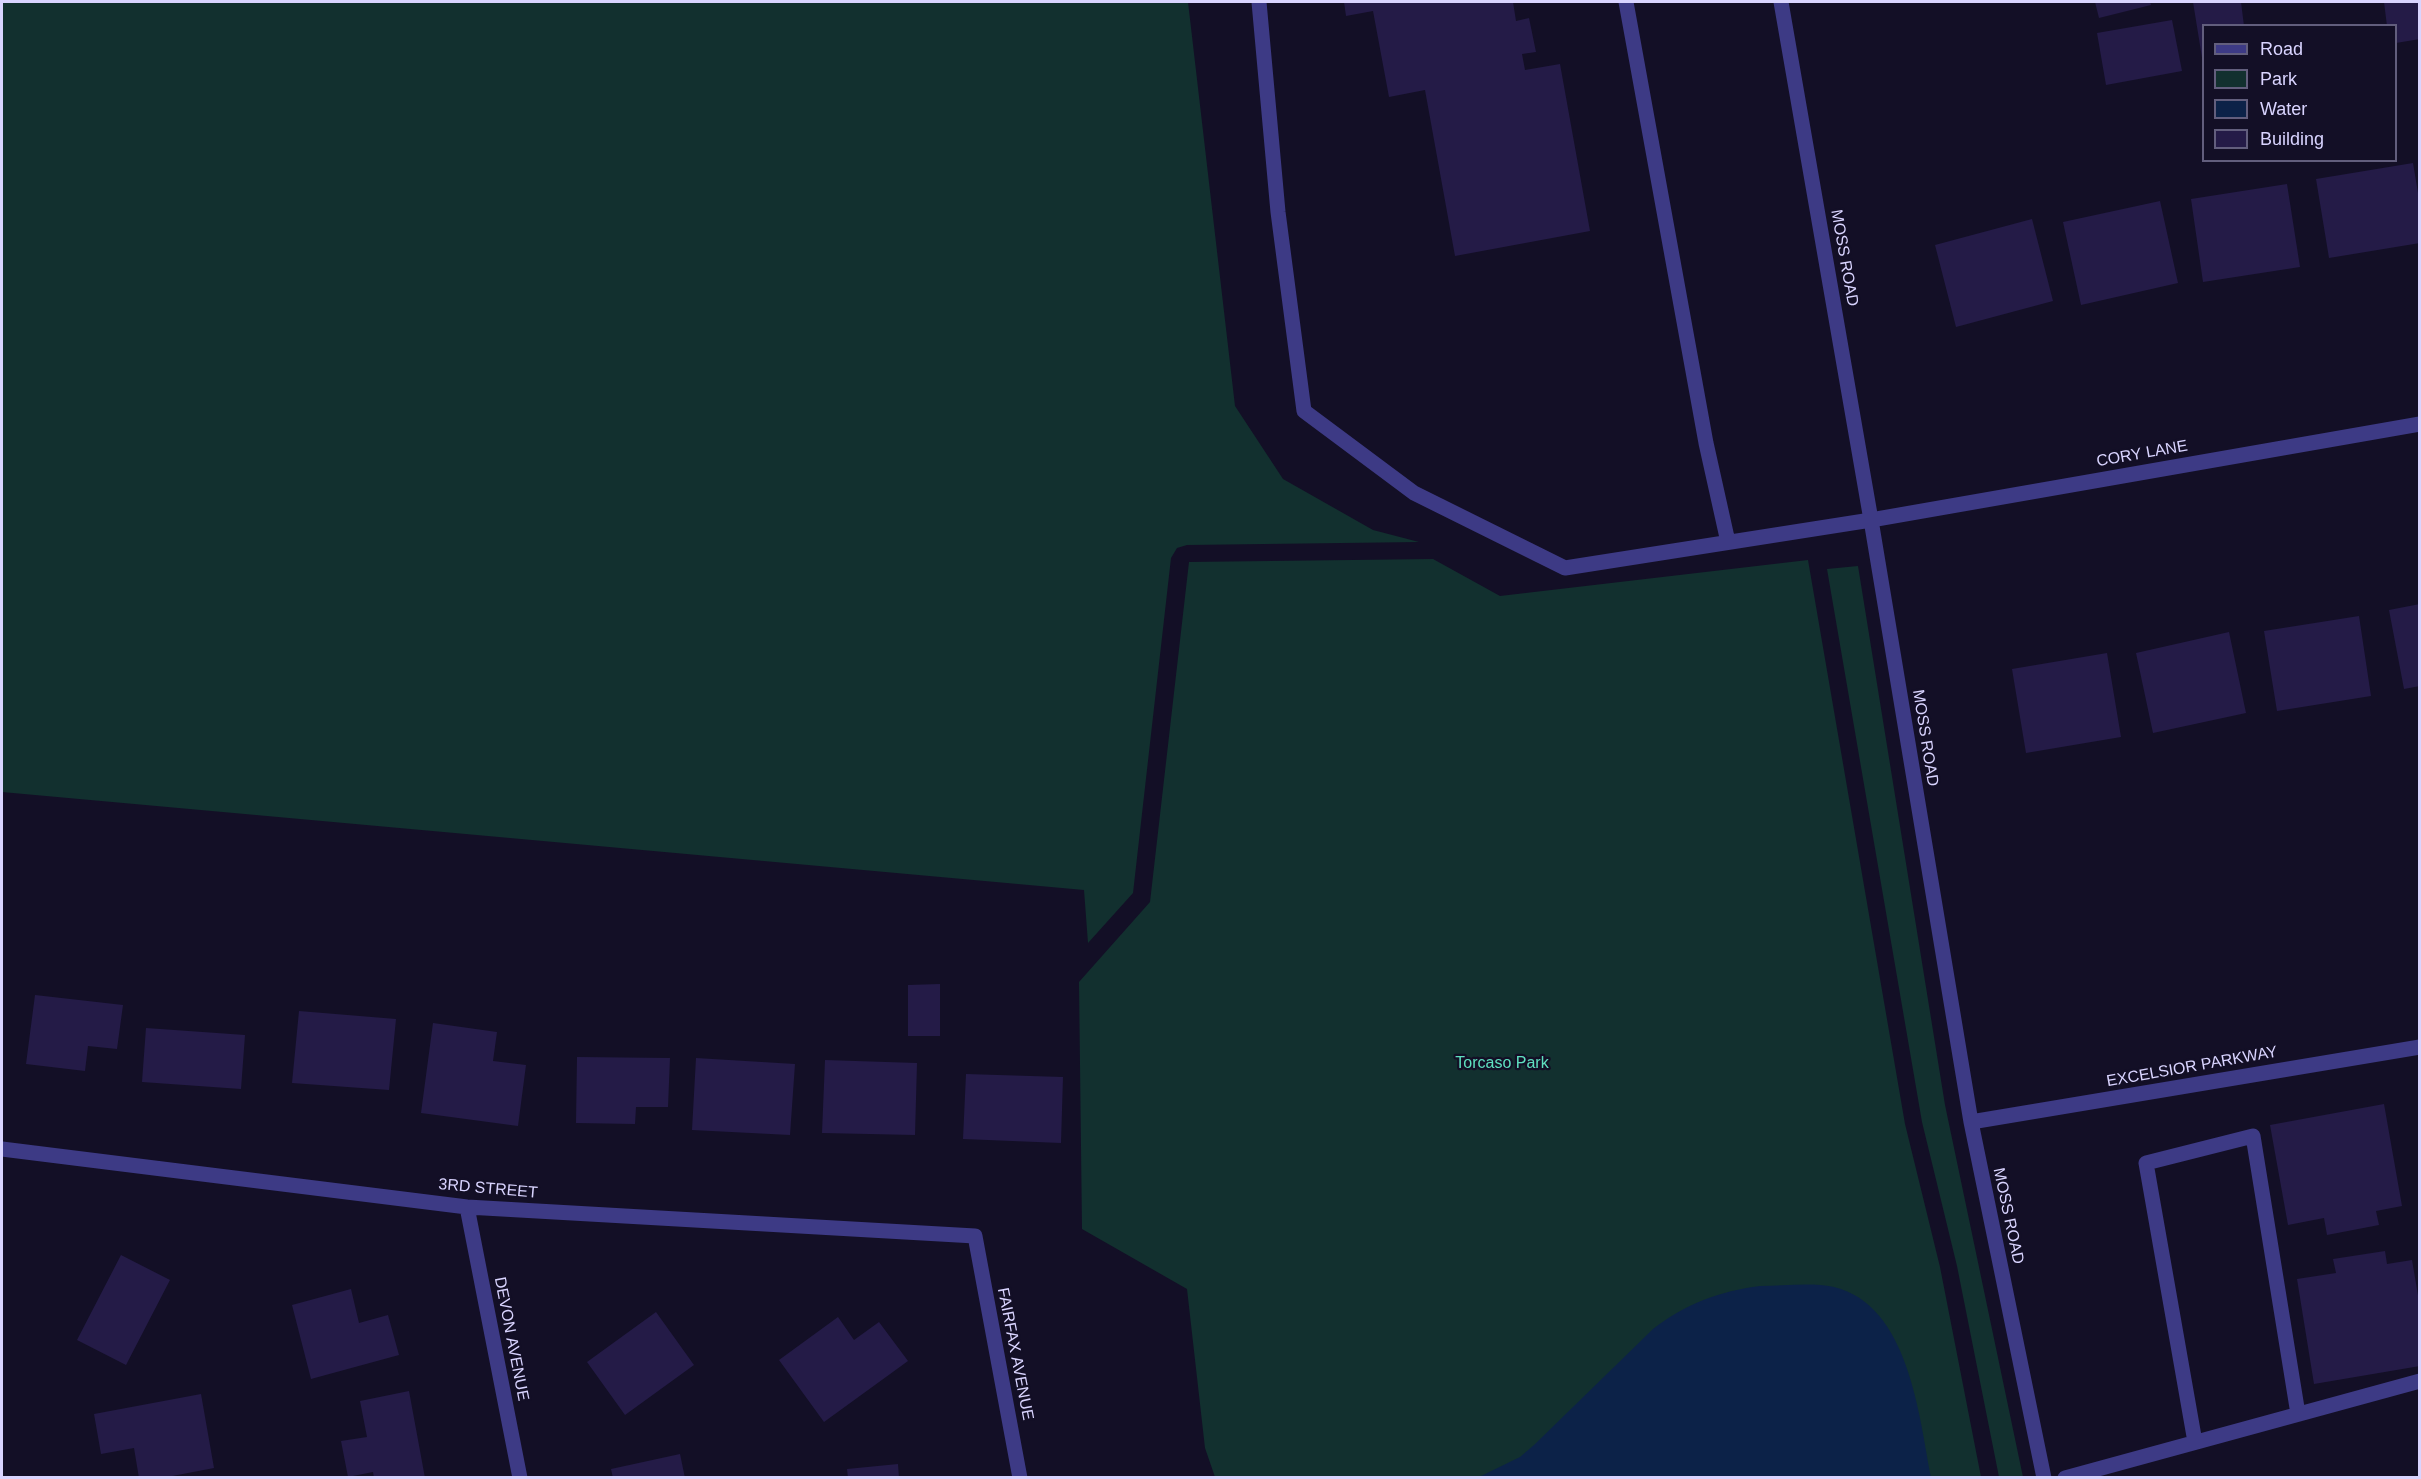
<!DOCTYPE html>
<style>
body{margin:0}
#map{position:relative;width:2421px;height:1479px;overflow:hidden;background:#130f26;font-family:Arial,sans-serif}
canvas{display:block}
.frame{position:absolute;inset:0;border:3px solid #d9d4ff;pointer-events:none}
.legend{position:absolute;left:2202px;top:24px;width:195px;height:138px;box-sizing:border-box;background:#130f26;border:2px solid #625e7d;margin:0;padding:8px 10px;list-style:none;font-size:18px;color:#d9d4ff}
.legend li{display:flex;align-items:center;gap:12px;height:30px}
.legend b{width:30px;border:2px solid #625e7d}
</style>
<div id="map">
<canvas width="2421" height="1479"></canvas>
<div class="frame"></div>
<ul class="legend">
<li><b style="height:8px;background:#3d3a85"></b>Road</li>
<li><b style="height:16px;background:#12302f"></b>Park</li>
<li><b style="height:16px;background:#0c2248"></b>Water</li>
<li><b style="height:16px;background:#241b47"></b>Building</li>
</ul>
</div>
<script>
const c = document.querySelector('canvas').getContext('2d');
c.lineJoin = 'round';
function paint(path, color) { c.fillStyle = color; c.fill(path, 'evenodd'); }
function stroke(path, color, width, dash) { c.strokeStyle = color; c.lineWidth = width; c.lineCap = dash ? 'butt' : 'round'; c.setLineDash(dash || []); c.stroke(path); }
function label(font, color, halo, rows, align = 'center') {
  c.font = font + ' Arial,sans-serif'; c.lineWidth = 4.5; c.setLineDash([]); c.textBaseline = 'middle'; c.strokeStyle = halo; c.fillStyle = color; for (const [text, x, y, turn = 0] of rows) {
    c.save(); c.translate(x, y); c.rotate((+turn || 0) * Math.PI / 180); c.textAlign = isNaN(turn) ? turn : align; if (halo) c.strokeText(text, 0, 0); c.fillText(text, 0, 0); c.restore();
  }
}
paint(new Path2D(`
 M2 2H1188L1235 406 1283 479 1373 530 1419 542 1187 545 1177 548 1171 558 1133 893 1088 943 1084 890 2 792Z
 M1433 559 1500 596 1808 560 1905 1124 1940 1267 1981 1477H1215L1205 1448 1187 1289 1082 1229 1079 982 1150 902 1189 562Z
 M1858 566 1945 1105 2023 1477H1999L1957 1266 1922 1122 1827 569Z`), '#12302f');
paint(new Path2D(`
 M1760 1286C1783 1286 1811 1282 1834 1287 1909 1305 1919 1416 1931 1477H1479L1520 1457 1534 1445 1653 1329C1685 1304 1720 1291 1760 1286Z`), '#0c2248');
paint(new Path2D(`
 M1344 2H1513L1516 21 1529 18 1536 52 1522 54 1525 70 1560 64 1590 231 1455 256 1425 90 1389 97 1373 11 1346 16Z
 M2095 2H2150L2151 5 2099 18Z
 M2193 2H2241L2244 26H2204V70Z
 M2384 2H2420V39L2396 43V26H2387Z
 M2172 20 2182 71 2106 85 2097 33Z
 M2413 163 2420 205V243L2329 258 2316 179Z
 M2287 184 2300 267 2203 282 2191 199Z
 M2160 201 2178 283 2081 305 2063 222Z
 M2032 219 2053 301 1956 327 1935 245Z
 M2420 604V686L2404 689 2389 610Z
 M2359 616 2371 696 2277 711 2264 631Z
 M2229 632 2246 713 2153 733 2136 653Z
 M2107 653 2121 737 2026 753 2012 669Z
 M940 984V1036H908V985Z
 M35 995 123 1005 117 1049 88 1046 85 1071 26 1064Z
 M299 1011 396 1019 389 1090 292 1083Z
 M433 1023 497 1032 493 1061 526 1065 518 1126 421 1113Z
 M146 1028 245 1035 241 1089 142 1082Z
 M577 1057 670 1058 668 1107H636L635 1124 576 1123Z
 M696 1058 795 1064 790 1135 692 1130Z
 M825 1060 917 1063 915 1135 822 1133Z
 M966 1074 1063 1077 1061 1143 963 1139Z
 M2384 1104 2402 1206 2376 1211 2379 1225 2327 1235 2324 1218 2288 1225 2270 1125Z
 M2385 1251 2387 1264 2412 1260 2420 1307V1366L2314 1384 2297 1279 2336 1273 2333 1259Z
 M121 1255 170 1280 126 1365 77 1340Z
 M351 1289 359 1323 388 1315 399 1355 311 1379 292 1305Z
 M656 1312 694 1365 625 1415 587 1362Z
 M838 1317 854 1340 879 1322 908 1361 824 1422 779 1360Z
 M409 1391 425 1478H374L373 1472 348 1477 341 1441 367 1437 360 1401Z
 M201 1394 214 1468 162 1478H139L134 1448 101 1454 94 1414Z
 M680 1454 685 1478H613L611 1469Z
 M898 1464 899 1478H848L847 1469Z`), '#241b47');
stroke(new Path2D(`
 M1259 2 1278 212 1304 411 1414 493 1565 568 1871 520 2420 424
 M1626 2 1706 443 1728 542
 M1781 2 1871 520 1971 1122 2044 1478
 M1971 1122 2420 1047
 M2 1149 467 1207 975 1236 1020 1478
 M467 1207 520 1478
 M2195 1442 2146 1163 2253 1136 2298 1414
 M2065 1478 2420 1381`), '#3d3a85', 15);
label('16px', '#d9d4ff', '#130f26', [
 ["MOSS ROAD",1844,258,80],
 ["CORY LANE",2142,454,-10],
 ["MOSS ROAD",1925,738,81],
 ["EXCELSIOR PARKWAY",2192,1067,-10],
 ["3RD STREET",488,1189,5],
 ["MOSS ROAD",2008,1216,78],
 ["DEVON AVENUE",511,1339,79],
 ["FAIRFAX AVENUE",1015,1354,79]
]);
label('16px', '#5fe0c0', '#130f26', [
 ["Torcaso Park",1502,1064]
]);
</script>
